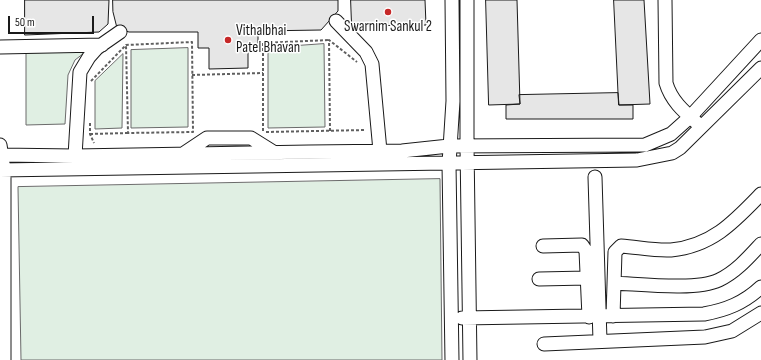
<!DOCTYPE html>
<style>
body{margin:0}
#map{position:relative;width:761px;height:360px;overflow:hidden;background:#fff;font-family:"Sofia Sans Condensed",sans-serif}
canvas{display:block}
.scale{position:absolute;left:8px;top:16px;width:86px;height:18px;box-sizing:border-box;border:2px solid #1a1a1a;border-top:0;padding-left:5px;font-size:12px;line-height:14px;white-space:nowrap;color:#1a1a1a;-webkit-text-stroke:3px #fff;paint-order:stroke}
</style>
<div id="map">
<canvas width="761" height="360"></canvas>
<div class="scale">50 m</div>
</div>
<script>
const c = document.querySelector('canvas').getContext('2d');
c.lineJoin = 'round';
function paint(path, color) { c.fillStyle = color; c.fill(path, 'evenodd'); }
function stroke(path, color, width, dash) { c.strokeStyle = color; c.lineWidth = width; c.lineCap = dash ? 'butt' : 'round'; c.setLineDash(dash || []); c.stroke(path); }
function label(font, color, halo, rows, align = 'center') {
  c.font = font + ' "Sofia Sans Condensed",sans-serif'; c.lineWidth = 3; c.setLineDash([]); c.textBaseline = 'middle'; c.strokeStyle = halo; c.fillStyle = color; for (const [text, x, y, turn = 0] of rows) {
    c.save(); c.translate(x, y); c.rotate((+turn || 0) * Math.PI / 180); c.textAlign = isNaN(turn) ? turn : align; if (halo) c.strokeText(text, 0, 0); c.fillText(text, 0, 0); c.restore();
  }
}
const green = new Path2D(`
 M324 44 325 127 268 128V48Z
 M188 48V127L131 128V50Z
 M88 50 75 60 68 75 65 124 26 125V51Z
 M123 54 122 128 95 129V81Z
 M440 179 442 360H21L18 187Z`);
paint(green, '#e0efe3');
stroke(green, '#6a6a6a', 1);
const building = new Path2D(`
 M25 0H109L108 24 99 32 25 35Z
 M113 0H338V11L321 30 258 31V47H248V68L209 69V48H198V32H129L117 28 113 12Z
 M351 0H425L426 25 352 26Z
 M486 0H517L520 104 489 105Z
 M614 0H644L650 104 619 105Z
 M618 93 619 105H633V119H506V105L520 104 519 95Z`);
paint(building, '#e6e6e6');
stroke(building, '#1a1a1a', 1);
const minor = new Path2D(`
 M467 0V146L470 360
 M665 0 666 83C671 100 683 111 696 122
 M336 21 366 52 372 64 380 151
 M0 47 102 45
 M0 145 4 170V360
 M183 154 207 138H251L275 153
 M0 155 75 156 309 152 402 151 449 146 645 145 671 134 690 117 761 40
 M75 156 80 72 89 57 97 48 120 32
 M0 170 637 160 672 153 680 148 761 68
 M595 177 600 341
 M543 246 582 245 586 251 589 317
 M539 279 587 278
 M614 283C640 284 696 291 719 280 736 272 749 257 761 244
 M613 316 615 252 621 246C637 247 655 251 671 250 712 246 734 222 761 194
 M462 318 704 314C726 310 744 303 761 287
 M544 344 705 337 732 331 761 313
 M452 360 449 164 453 101 452 0`);
stroke(minor, '#1a1a1a', 15);
stroke(new Path2D(`
 M192 75 263 73
 M91 81 126 45 192 42 193 132 128 133 126 45
 M90 123V134L94 143
 M263 131V43L329 40
 M330 131 329 40 357 62
 M266 132 366 130
 M90 134 128 133`), '#5f5f5f', 2, [3, 2]);
stroke(minor, '#fff', 13);
for (const [x, y, r, color] of [
 [388,12,4,"#c62828"],
 [228,40,4,"#c62828"]
]) { const dot = new Path2D(); dot.arc(x, y, r, 0, 2 * Math.PI); c.fillStyle = color; c.fill(dot); stroke(dot, '#fff', 1.5); }
label('15px', '#1a1a1a', '#fff', [
 ["Swarnim Sankul 2",388,27],
 ["Vithalbhai",236,31,"left"],
 ["Patel Bhavan",236,48,"left"]
]);
</script>
